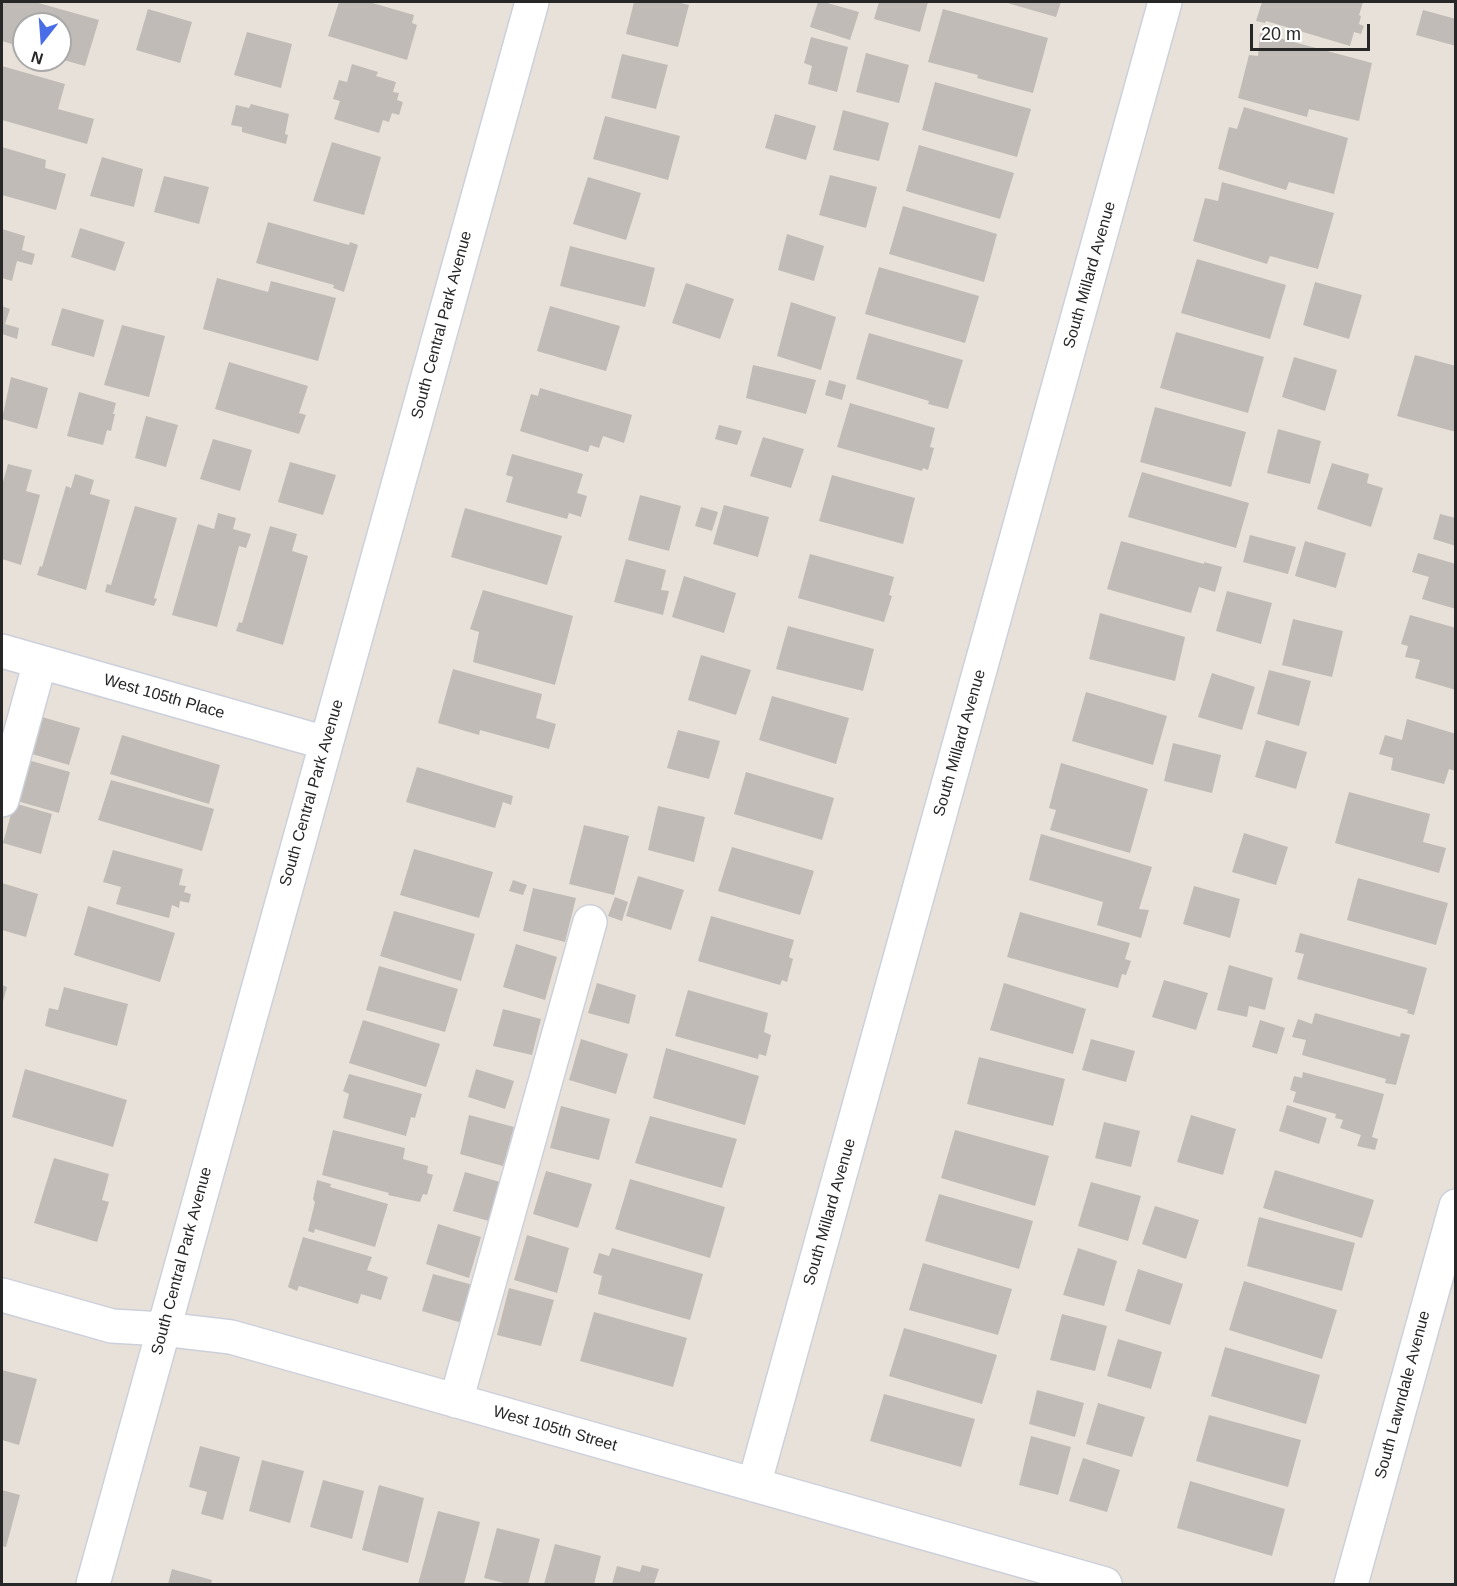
<!DOCTYPE html>
<style>
body{margin:0}
#map{position:relative;width:1457px;height:1586px;overflow:hidden;background:#e8e1d9;font-family:Helvetica,sans-serif}
canvas{display:block}
.frame{position:absolute;inset:0;border:3px solid #272727;pointer-events:none}
.north{position:absolute;left:12px;top:12px;width:60px;height:60px;box-sizing:border-box;background:#fff;border:2px solid #a9a9a9;border-radius:50%;rotate:197deg;font-size:16px;font-weight:700;line-height:24px;text-align:center;color:#272727}
.north::after{content:'';display:block;margin:auto;width:21px;height:27px;background:#486de6;clip-path:polygon(50% 0,100% 100%,50% 72%,0 100%)}
.scale{position:absolute;left:1250px;top:24px;width:120px;height:27px;box-sizing:border-box;border:3px solid #272727;border-top:0;padding-left:8px;font-size:18px;line-height:21px;white-space:nowrap;color:#272727;-webkit-text-stroke:4px #fff;paint-order:stroke}
</style>
<div id="map">
<canvas width="1457" height="1586"></canvas>
<div class="frame"></div>
<div class="north">N</div>
<div class="scale">20 m</div>
</div>
<script>
const c = document.querySelector('canvas').getContext('2d');
c.lineJoin = 'round';
function paint(path, color) { c.fillStyle = color; c.fill(path, 'evenodd'); }
function stroke(path, color, width, dash) { c.strokeStyle = color; c.lineWidth = width; c.lineCap = dash ? 'butt' : 'round'; c.setLineDash(dash || []); c.stroke(path); }
function label(font, color, halo, rows, align = 'center') {
  c.font = font + ' Helvetica,sans-serif'; c.lineWidth = 4.5; c.setLineDash([]); c.textBaseline = 'middle'; c.strokeStyle = halo; c.fillStyle = color; for (const [text, x, y, turn = 0] of rows) {
    c.save(); c.translate(x, y); c.rotate((+turn || 0) * Math.PI / 180); c.textAlign = isNaN(turn) ? turn : align; if (halo) c.strokeText(text, 0, 0); c.fillText(text, 0, 0); c.restore();
  }
}
paint(new Path2D(`
 M2 2H35L99 20 85 66 60 59V24H24V48L2 41Z
 M339 2H369L414 15 412 23 417 25 407 60 328 36Z
 M634 2H677L689 5 678 47 626 34Z
 M818 2H824L859 12 850 40 810 27Z
 M879 2H928L920 32 874 19Z
 M1004 2H1061L1056 17Z
 M1262 2H1363L1359 15 1361 16 1359 24 1364 26 1361 34 1354 32 1350 46 1266 21 1265 23 1256 21Z
 M148 9 192 22 180 63 136 50Z
 M943 9 1048 38 1033 93 977 78 978 75 928 62Z
 M1423 10 1456 19V46L1416 35Z
 M247 32 292 44 281 88 234 75Z
 M1260 33 1372 63 1359 121 1309 109 1307 117 1238 98 1249 55 1258 56Z
 M811 37 848 47 837 92 808 84 812 66 804 63Z
 M866 53 909 65 899 103 856 92Z
 M622 54 668 65 656 109 611 98Z
 M352 64 378 72 376 76 396 82 393 92 399 93 397 100 403 102 399 115 392 113 389 122 383 120 379 133 334 119 340 101 333 99 339 80 347 82Z
 M2 66 65 84 58 109 94 119 87 144 2 120Z
 M935 82 1031 109 1017 157 922 130Z
 M251 104 289 114 285 134 288 135 286 144 242 132V127L231 125 236 105 249 108Z
 M1244 107 1348 138 1334 194 1289 182 1286 190 1218 169 1229 127 1237 129Z
 M843 110 889 123 879 161 833 150Z
 M775 114 816 126 806 160 765 148Z
 M605 116 680 136 668 180 593 159Z
 M332 142 381 157 364 215 313 201Z
 M919 145 1014 173 1000 219 906 191Z
 M2 147 46 160 45 168 66 174 56 210 2 195Z
 M102 157 143 169 134 207 90 196Z
 M830 175 877 187 866 228 819 215Z
 M164 176 209 187 199 224 154 212Z
 M588 177 641 193 626 240 573 224Z
 M1222 182 1334 213 1318 269 1270 256 1267 264 1193 241 1205 198 1218 201Z
 M903 206 997 234 984 282 889 254Z
 M268 222 349 245 350 242 358 245 344 292 333 288 334 285 256 263Z
 M80 228 125 242 115 271 71 257Z
 M2 229 25 236 22 250 35 254 32 265 17 261 12 281 2 278Z
 M787 234 824 246 814 281 778 270Z
 M570 246 655 268 645 307 560 286Z
 M1197 259 1286 285 1270 339 1181 313Z
 M879 267 979 296 965 343 865 314Z
 M217 278 268 292 271 281 336 298 318 361 203 329Z
 M1315 282 1362 295 1349 339 1303 325Z
 M686 283 734 299 720 339 672 323Z
 M791 302 836 317 821 370 777 356Z
 M2 306 10 309 5 324 19 328 17 339 2 334Z
 M550 306 620 326 606 371 537 351Z
 M62 308 104 320 94 357 51 345Z
 M122 325 165 336 149 397 104 385Z
 M1176 332 1264 357 1248 413 1160 388Z
 M869 333 963 360 948 409 928 404 929 401 856 379Z
 M1415 355 1456 366V432L1397 416Z
 M1294 357 1337 370 1325 411 1282 397Z
 M229 362 308 386 299 413 306 415 299 434 215 409Z
 M753 365 816 380 806 414 746 398Z
 M11 377 48 388 37 429 2 419Z
 M829 380 846 385 842 400 825 395Z
 M540 388 632 415 624 443 603 436 599 448 590 445 588 452 520 431 531 394 538 396Z
 M79 392 116 403 113 414H115L111 431 107 430 103 445 67 436Z
 M850 403 935 428 930 447 934 448 928 470 923 468 922 471 837 447Z
 M1155 407 1246 432 1231 487 1140 462Z
 M146 416 178 425 166 467 135 458Z
 M719 425 742 431 737 445 715 439Z
 M1278 429 1321 441 1310 484 1267 473Z
 M763 437 804 449 791 488 750 476Z
 M213 439 252 450 240 491 200 479Z
 M512 454 583 474 577 493 587 496 581 517 569 513 567 519 506 502 513 477 506 475Z
 M290 462 336 475 323 515 278 502Z
 M1332 463 1369 474 1367 483 1383 488 1371 527 1317 509Z
 M8 464 32 470 26 491 40 495 21 565 2 559V485Z
 M1142 472 1249 503 1236 548 1128 517Z
 M75 474 94 480 90 494 110 500 86 590 37 575 40 566 42 567 66 486 71 488Z
 M832 475 915 498 903 544 819 521Z
 M640 495 681 506 669 551 628 540Z
 M724 505 769 517 758 557 713 544Z
 M135 506 177 518 154 598 157 599 154 606 105 592 107 584 111 585Z
 M701 507 718 512 712 531 695 526Z
 M465 508 562 536 547 585 451 557Z
 M218 513 236 518 233 529 251 534 246 548 239 546 217 627 172 615 198 524 214 529Z
 M1440 514 1456 518V546L1433 539Z
 M270 526 297 534 292 551 308 556 283 645 236 631 239 622 242 623Z
 M1250 535 1296 547 1288 574 1243 562Z
 M1121 541 1204 564V562L1222 567 1215 592 1199 587 1191 613 1107 589Z
 M1305 541 1346 553 1336 588 1295 576Z
 M1418 553 1456 564V609L1422 599 1429 577 1412 572Z
 M810 554 894 577 889 595 892 596 884 622 798 598Z
 M626 559 666 570 661 590 669 591 663 615 614 602Z
 M684 576 736 593 724 633 672 617Z
 M483 590 573 616 555 685 473 662 479 632 470 629Z
 M1227 591 1272 603 1261 644 1216 631Z
 M1100 613 1185 637 1175 681 1089 659Z
 M1410 615 1456 628V690L1415 678 1420 660 1405 657 1408 646 1401 644Z
 M1293 619 1343 631 1332 677 1282 665Z
 M788 626 874 649 863 691 776 669Z
 M701 655 751 670 736 715 688 700Z
 M453 669 542 694 536 718 556 724 549 749 480 730 479 735 438 723Z
 M1269 670 1311 681 1299 726 1257 714Z
 M1212 673 1255 687 1242 730 1198 717Z
 M1086 692 1167 716 1153 765 1072 741Z
 M772 696 849 718 836 764 759 740Z
 M42 717 80 728 69 765 32 754Z
 M1407 719 1456 734V771L1449 769 1444 784 1391 770 1393 758 1379 754 1385 735 1402 740Z
 M678 730 720 741 709 779 667 768Z
 M122 735 220 765 209 804 110 774Z
 M1266 740 1307 752 1296 789 1255 777Z
 M1173 743 1221 755 1212 793 1164 781Z
 M28 760 70 772 59 813 17 801Z
 M1061 763 1148 789 1130 853 1050 830 1056 810 1049 808Z
 M417 767 513 796 511 805 503 802 495 828 406 802Z
 M746 772 834 798 822 840 734 814Z
 M111 780 214 809 202 851 98 820Z
 M1349 792 1430 814 1423 842 1446 848 1439 873 1335 843Z
 M14 803 52 814 41 854 3 843Z
 M658 806 705 817 694 862 648 850Z
 M584 825 629 836 614 895 569 884Z
 M1244 833 1288 847 1276 885 1232 872Z
 M1041 834 1152 867 1139 909 1149 910 1141 938 1097 925 1103 902 1029 880Z
 M732 847 814 871 800 915 718 891Z
 M414 849 493 872 479 918 400 895Z
 M113 850 183 869 179 885 186 886 184 892 191 894 189 903 180 901 179 908 172 905 169 918 116 904 121 887 103 882Z
 M638 876 684 890 671 930 626 916Z
 M1358 878 1448 903 1436 945 1347 920Z
 M513 880 527 885 523 895 509 891Z
 M2 883 38 894 26 937 2 930Z
 M1194 886 1240 899 1230 938 1183 924Z
 M533 888 576 898 565 942 523 931Z
 M615 897 628 902 622 921 608 916Z
 M88 906 175 933 160 982 74 955Z
 M394 911 475 934 461 981 380 956Z
 M1020 912 1130 943 1125 959 1131 961 1126 975 1122 974 1118 988 1007 957Z
 M711 916 794 940 789 957 793 959 787 982 782 980 780 985 698 961Z
 M1300 933 1427 968 1414 1015 1407 1013 1408 1010 1297 979 1304 954 1295 952Z
 M516 944 557 957 545 1000 503 987Z
 M1229 965 1273 978 1265 1010 1249 1006 1247 1017 1217 1010Z
 M379 966 458 989 445 1032 366 1010Z
 M1164 980 1208 993 1196 1030 1152 1017Z
 M597 983 636 995 629 1024 588 1013Z
 M1004 983 1086 1009 1073 1054 990 1030Z
 M2 985 7 987 2 1005Z
 M64 987 128 1004 117 1046 45 1026 49 1008 58 1010Z
 M688 990 768 1013 764 1032 771 1035 766 1056 759 1054 758 1059 675 1036Z
 M503 1009 541 1019 532 1055 493 1046Z
 M1315 1013 1400 1037 1401 1033 1410 1035 1396 1085 1385 1083 1386 1079 1302 1055 1306 1040 1292 1037 1298 1019 1312 1024Z
 M363 1020 440 1044 426 1087 349 1063Z
 M1260 1020 1285 1028 1277 1054 1252 1047Z
 M581 1039 628 1054 616 1094 569 1080Z
 M1091 1039 1135 1051 1126 1082 1082 1070Z
 M666 1048 759 1076 745 1125 653 1098Z
 M979 1057 1065 1079 1053 1126 967 1104Z
 M25 1069 127 1100 113 1147 12 1117Z
 M476 1069 514 1081 505 1109 468 1097Z
 M1303 1072 1384 1094 1372 1137 1378 1139 1375 1150 1357 1146 1361 1135 1340 1128 1343 1120 1335 1118 1336 1114 1293 1102 1296 1092 1290 1090 1294 1076 1302 1078Z
 M349 1074 422 1094 415 1118 411 1117 406 1136 343 1118 349 1094 343 1091Z
 M1287 1105 1327 1118 1319 1144 1279 1131Z
 M561 1106 610 1119 599 1160 550 1148Z
 M469 1115 514 1127 503 1166 460 1154Z
 M1191 1115 1236 1129 1223 1175 1177 1162Z
 M650 1116 737 1139 722 1188 635 1163Z
 M1104 1122 1140 1131 1131 1167 1095 1158Z
 M333 1130 405 1148 403 1159 428 1166 427 1173 433 1175 427 1195 423 1194 420 1202 388 1195 389 1193 322 1175Z
 M955 1130 1049 1156 1035 1206 941 1178Z
 M54 1158 109 1174 102 1200 109 1202 97 1242 34 1223Z
 M1275 1170 1374 1200 1362 1238 1263 1208Z
 M546 1171 592 1184 578 1228 533 1214Z
 M465 1172 500 1182 489 1221 453 1211Z
 M630 1179 725 1207 710 1258 615 1229Z
 M317 1180 331 1184 330 1187 388 1204 375 1247 315 1229 314 1233 308 1231 315 1202 313 1199Z
 M1091 1182 1141 1196 1128 1241 1078 1226Z
 M939 1194 1033 1221 1019 1269 925 1241Z
 M1155 1206 1199 1220 1186 1259 1142 1244Z
 M1259 1217 1355 1243 1342 1291 1247 1266Z
 M438 1224 481 1237 469 1278 426 1264Z
 M527 1235 569 1248 557 1293 514 1280Z
 M303 1237 372 1257 367 1270 388 1277 381 1300 361 1294 358 1304 299 1286 297 1291 288 1287Z
 M612 1248 703 1274 690 1320 598 1294 602 1276 593 1273 599 1253 609 1256Z
 M1078 1248 1117 1261 1104 1306 1063 1295Z
 M923 1263 1012 1289 998 1335 909 1310Z
 M1138 1269 1183 1284 1170 1325 1125 1311Z
 M433 1274 473 1285 462 1323 422 1311Z
 M1244 1281 1337 1310 1322 1359 1229 1330Z
 M509 1288 554 1300 541 1346 497 1335Z
 M594 1312 687 1338 673 1387 580 1361Z
 M1062 1314 1107 1326 1095 1371 1050 1360Z
 M904 1328 997 1355 982 1404 889 1376Z
 M1118 1339 1162 1352 1151 1389 1107 1376Z
 M1225 1347 1320 1375 1306 1424 1211 1396Z
 M2 1370 37 1379 19 1445 2 1440Z
 M1037 1390 1084 1403 1075 1437 1029 1424Z
 M884 1394 975 1419 961 1467 870 1441Z
 M1098 1403 1145 1417 1132 1457 1086 1444Z
 M1209 1415 1301 1440 1288 1487 1196 1461Z
 M1031 1436 1071 1447 1058 1495 1019 1485Z
 M200 1446 240 1457 223 1520 201 1514 207 1492 189 1487Z
 M1083 1458 1120 1470 1107 1512 1069 1501Z
 M262 1460 304 1471 290 1523 249 1511Z
 M323 1480 364 1491 352 1539 310 1527Z
 M1190 1481 1285 1509 1272 1556 1177 1528Z
 M379 1485 424 1498 408 1563 362 1550Z
 M2 1490 20 1495 6 1547 2 1546Z
 M438 1511 480 1522 464 1584H418Z
 M497 1528 540 1539 528 1584H508L484 1578Z
 M555 1544 601 1556 594 1584H544Z
 M642 1565 659 1569 654 1584H612L617 1566 640 1572Z
 M172 1569 212 1580 211 1584H168Z`), '#c0bbb6');
const minor = new Path2D(`
 M2 651 326 743
 M2 800 40 662
 M2 1295 112 1326 163 1329 231 1337 1105 1584
 M456 1401 590 922
 M754 1485 1165 2
 M93 1584 532 2
 M1351 1584 1456 1206`);
stroke(minor, '#ccd0da', 36);
stroke(minor, '#fff', 33);
label('16px', '#272727', '#fff', [
 ["South Millard Avenue",1090,275,-74],
 ["South Central Park Avenue",442,325,-75],
 ["West 105th Place",164,697,16],
 ["South Millard Avenue",960,743,-74],
 ["South Central Park Avenue",312,793,-74],
 ["South Millard Avenue",830,1212,-74],
 ["South Central Park Avenue",182,1261,-75],
 ["South Lawndale Avenue",1403,1395,-75],
 ["West 105th Street",555,1429,16]
]);
</script>
